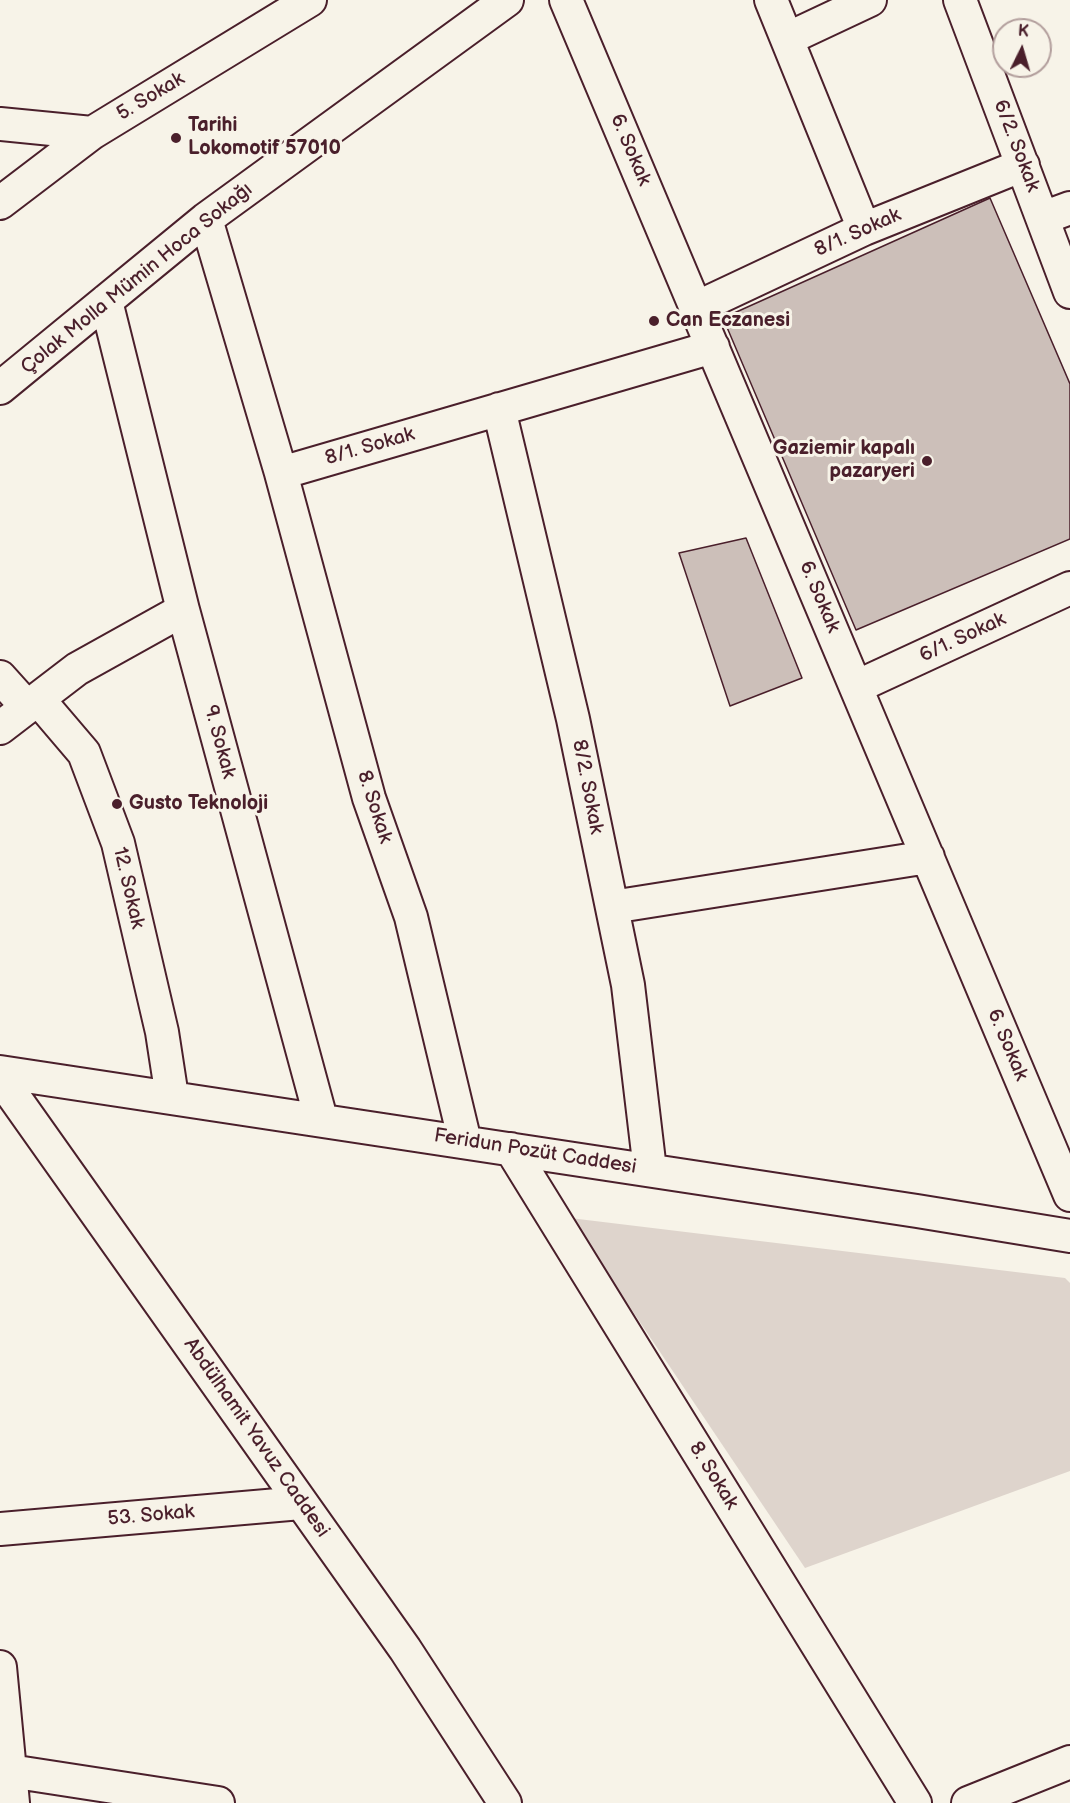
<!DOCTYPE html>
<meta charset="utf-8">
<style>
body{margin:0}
#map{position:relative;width:1070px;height:1803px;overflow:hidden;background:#f7f3e8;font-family:"Balsamiq Sans",sans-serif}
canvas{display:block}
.north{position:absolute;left:992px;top:18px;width:60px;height:60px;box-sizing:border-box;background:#f7f3e8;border:2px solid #b29e9c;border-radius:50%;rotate:5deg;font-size:16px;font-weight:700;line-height:24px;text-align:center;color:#4a1f2b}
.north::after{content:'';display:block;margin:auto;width:21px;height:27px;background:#4a1f2b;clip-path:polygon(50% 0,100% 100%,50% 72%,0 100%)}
</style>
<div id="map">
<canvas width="1070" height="1803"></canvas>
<div class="north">K</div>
</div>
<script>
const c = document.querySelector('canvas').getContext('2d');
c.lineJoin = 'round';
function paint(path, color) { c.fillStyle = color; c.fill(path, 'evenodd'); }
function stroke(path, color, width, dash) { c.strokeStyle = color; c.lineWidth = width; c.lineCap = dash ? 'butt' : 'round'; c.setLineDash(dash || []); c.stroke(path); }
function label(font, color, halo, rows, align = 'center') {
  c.font = font + ' "Balsamiq Sans",sans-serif'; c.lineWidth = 6; c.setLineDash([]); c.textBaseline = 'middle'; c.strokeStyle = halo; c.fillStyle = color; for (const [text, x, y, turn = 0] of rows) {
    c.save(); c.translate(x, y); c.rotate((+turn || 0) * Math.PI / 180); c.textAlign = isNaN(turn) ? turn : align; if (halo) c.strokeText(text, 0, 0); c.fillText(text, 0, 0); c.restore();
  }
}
paint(new Path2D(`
 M570 1218 1065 1278 1070 1283V1471L805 1568Z`), '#ded4cc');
const building = new Path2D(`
 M990 198 1070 384V539L856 630 723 318Z
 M746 538 802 678 730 706 679 553Z`);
paint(building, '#ccbfb9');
stroke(building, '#4a1f2b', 1.5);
const minor = new Path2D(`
 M566 0 1070 1195
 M771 0 864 229
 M960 0 1070 292
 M787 39 870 0
 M0 124 92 133
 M0 203 92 133 310 0
 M1043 218 1070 208
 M206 219 281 473 713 347
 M106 301 183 610
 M696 308 864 229 1023 165
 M0 388 206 219 507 0
 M499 409 573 719 628 985 650 1170
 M281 473 369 798 411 917 465 1142
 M0 677 27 707
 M856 687 1070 588
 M38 699 84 753 118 843 162 1032 172 1097
 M0 728 77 669 183 610 321 1119
 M612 907 928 857
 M0 1072 917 1211 1070 1236
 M0 1077 405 1649 505 1803
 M511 1149 915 1803
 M0 1529 301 1503
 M0 1667 13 1803
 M10 1771 218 1803
 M968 1803 1070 1762`);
stroke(minor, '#4a1f2b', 36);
stroke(minor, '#f7f3e8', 32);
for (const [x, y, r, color] of [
 [176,138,6,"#4a1f2b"],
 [654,321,6,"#4a1f2b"],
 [927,461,6,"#4a1f2b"],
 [117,804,6,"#4a1f2b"]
]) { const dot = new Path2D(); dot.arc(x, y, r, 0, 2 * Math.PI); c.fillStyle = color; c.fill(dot); stroke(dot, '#f7f3e8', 2); }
label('20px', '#4a1f2b', '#f7f3e8', [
 ["5. Sokak",151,97,-31],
 ["6/2. Sokak",1016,146,69],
 ["6. Sokak",630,150,67],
 ["8/1. Sokak",858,233,-24],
 ["Çolak Molla Mümin Hoca Sokağı",137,279,-39],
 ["8/1. Sokak",370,447,-16],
 ["6. Sokak",819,597,67],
 ["6/1. Sokak",963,638,-25],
 ["9. Sokak",219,742,75],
 ["8/2. Sokak",587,787,79],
 ["8. Sokak",374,807,72],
 ["12. Sokak",128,888,77],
 ["6. Sokak",1007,1045,67],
 ["Feridun Pozüt Caddesi",535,1152,9],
 ["Abdülhamit Yavuz Caddesi",256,1438,55],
 ["8. Sokak",713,1476,58],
 ["53. Sokak",151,1516,-5]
]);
label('bold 20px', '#4a1f2b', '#f7f3e8', [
 ["Tarihi",188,126],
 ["Lokomotif 57010",188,149],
 ["Can Eczanesi",666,321],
 ["Gaziemir kapalı",915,449,"right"],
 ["pazaryeri",915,472,"right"],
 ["Gusto Teknoloji",129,804]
], 'left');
</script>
